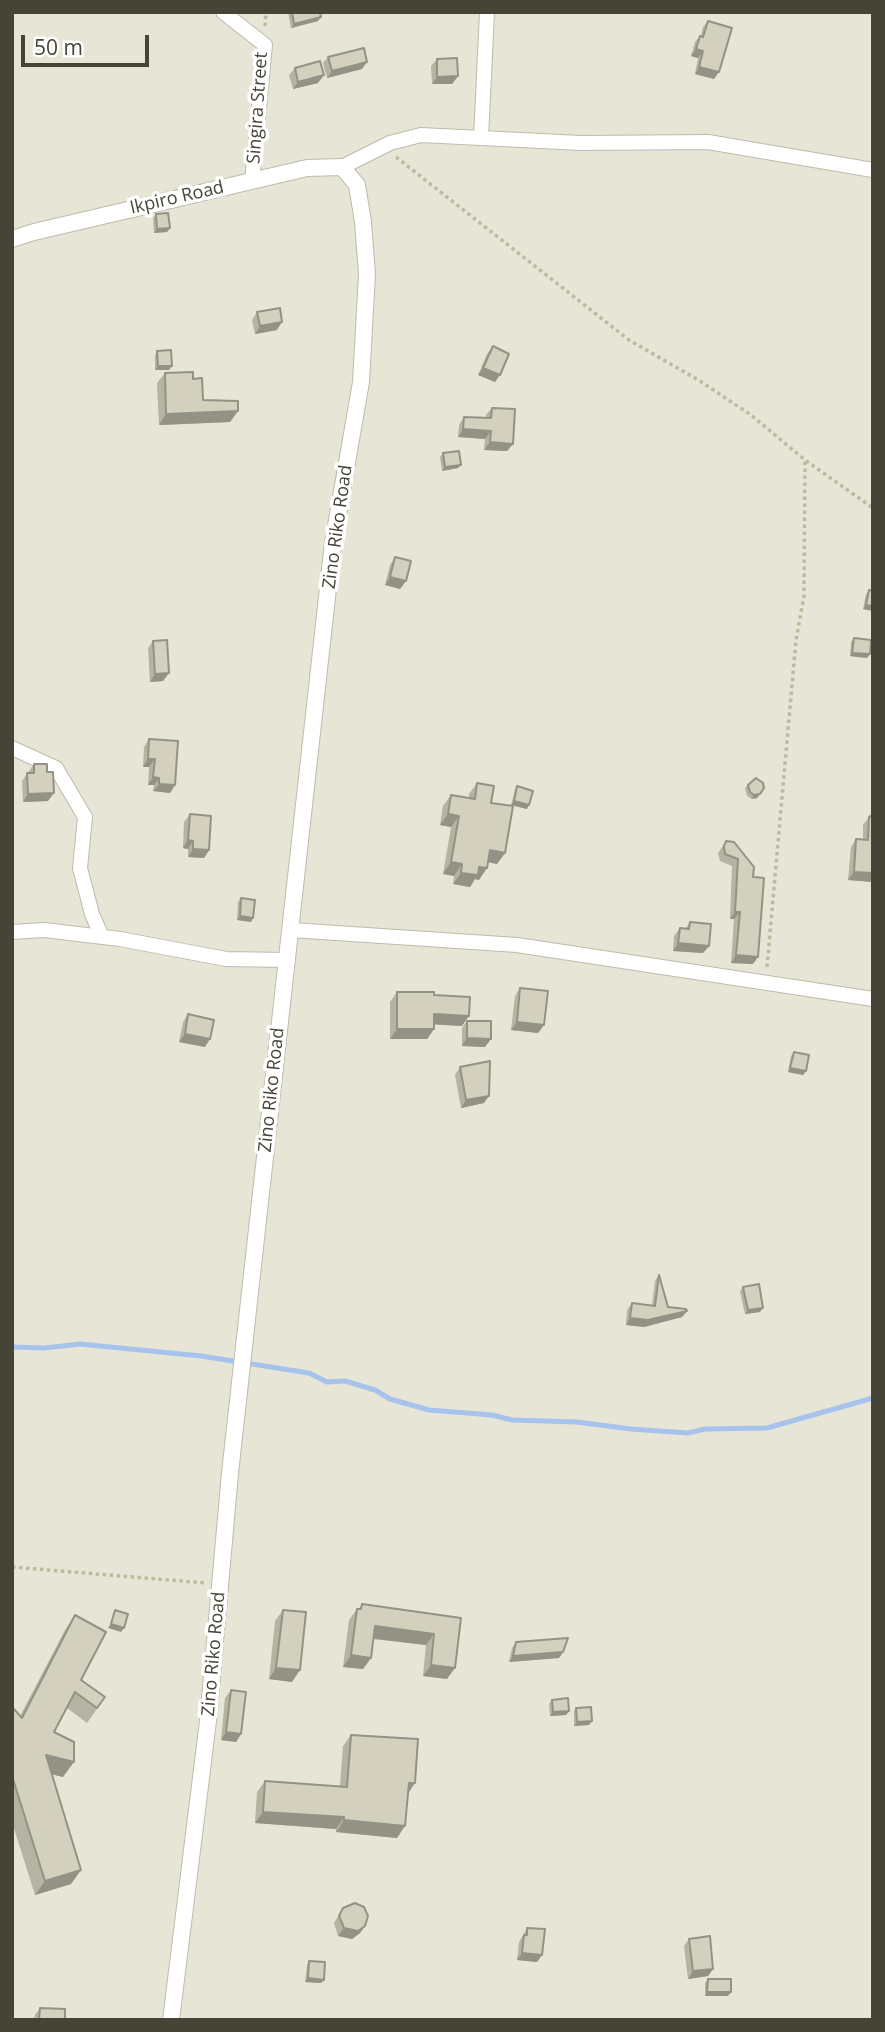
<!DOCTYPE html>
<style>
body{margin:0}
#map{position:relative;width:885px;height:2032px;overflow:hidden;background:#f3f2e8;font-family:"Open Sans",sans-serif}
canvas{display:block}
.frame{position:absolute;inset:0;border:14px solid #464337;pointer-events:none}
.scale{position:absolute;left:21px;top:35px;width:128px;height:32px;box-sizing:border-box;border:4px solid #464337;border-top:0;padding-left:9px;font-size:21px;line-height:24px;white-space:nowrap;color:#464337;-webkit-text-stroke:5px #fff;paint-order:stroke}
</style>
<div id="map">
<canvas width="885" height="2032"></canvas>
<div class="frame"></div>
<div class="scale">50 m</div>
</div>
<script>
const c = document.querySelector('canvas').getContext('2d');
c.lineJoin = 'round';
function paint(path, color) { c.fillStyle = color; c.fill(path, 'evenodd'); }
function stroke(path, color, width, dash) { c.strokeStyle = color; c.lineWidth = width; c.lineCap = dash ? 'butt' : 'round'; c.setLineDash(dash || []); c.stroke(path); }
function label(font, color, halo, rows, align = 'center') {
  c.font = font + ' "Open Sans",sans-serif'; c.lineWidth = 7; c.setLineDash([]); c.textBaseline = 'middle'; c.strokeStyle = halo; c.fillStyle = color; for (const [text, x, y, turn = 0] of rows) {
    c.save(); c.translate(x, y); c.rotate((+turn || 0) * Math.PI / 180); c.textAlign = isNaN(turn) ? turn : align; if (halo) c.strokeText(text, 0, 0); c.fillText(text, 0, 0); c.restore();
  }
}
paint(new Path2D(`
 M12 12H873V2020H12Z`), '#e6e5d6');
stroke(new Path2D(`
 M12 1347 44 1348 80 1344 201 1356 309 1373 327 1382 345 1381 375 1390 390 1399 429 1410 492 1415 512 1420 577 1422 631 1429 688 1433 705 1429 767 1428 873 1398`), '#a7c2ec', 5);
const minor = new Path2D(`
 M223 12 265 45 252 181
 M481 138 487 12
 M342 167 390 143 421 135 581 143 708 142 873 170
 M12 748 56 768 85 817 80 868 92 914 102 937
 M291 930 517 945 873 999
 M12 932 44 930 120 939 226 959 286 960`);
const tertiary = new Path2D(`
 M12 239 34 232 307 168 342 167 357 185 363 222 367 274 361 382 333 543 230 1473 208 1721 171 2020`);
stroke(minor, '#bebbab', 16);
stroke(tertiary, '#bebbab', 18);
stroke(new Path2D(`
 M265 26 266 12
 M396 157 629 340 700 381 751 415 805 460 873 508
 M767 967 796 640 804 596 805 460
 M12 1567 206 1583`), '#bfba9d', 3.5, [3.5, 3.5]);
stroke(minor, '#fff', 14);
stroke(tertiary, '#fff', 16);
paint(new Path2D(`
 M288 12H320L318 21 291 28Z
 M708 21 714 79 695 74 698 58 691 56 695 42 700 36H701L703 27Z
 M328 57 362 69 327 78 323 63Z
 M437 59 458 76 452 84H432L431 66Z
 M295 68 318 83 293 89 289 75Z
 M156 214 170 228 167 232 154 233 153 218Z
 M257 312 277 330 255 334 252 320Z
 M493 346 495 382 478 375 487 354Z
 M157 351 169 370H155V355Z
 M165 373 193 379 203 400 238 411 230 422 159 425 157 383Z
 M492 408 513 444 507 451 484 450 485 439 458 437 459 425 464 417 486 418V415Z
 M443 453 458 468 442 471 440 457Z
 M395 557 406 581 400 589 385 585 390 565Z
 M869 590 873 611 863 609 866 594Z
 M854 638 867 658 850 656 851 642Z
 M153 641 163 681 150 682 148 648Z
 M149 739 175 785 170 793 153 791 154 785H148L149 767H143L144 747Z
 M34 764 48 801 23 802 22 781Z
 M477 783 491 803 505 853 497 864 488 862 479 880 475 879 470 887 453 884 454 876 443 874 451 827 440 825 443 806 451 795 469 798V794Z
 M748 785 764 788 757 798 752 799 747 796 745 788Z
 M517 786 527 809 511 805 515 790Z
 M190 814 209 850 204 858 188 857V849L183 848 184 822Z
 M873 815V882L848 880 851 847 856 839 863 840V825L869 817Z
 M726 841 753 877V964L731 963 734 919H730L732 866 720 861 718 853Z
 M241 898 253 918 251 922 237 920 238 902Z
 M690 922 709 946 703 953 673 951 674 936 680 928H686Z
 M520 988 544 1025 538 1033 511 1030 515 996Z
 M397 992 434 995 462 1026 434 1024V1029L427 1039H390V1002Z
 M188 1014 205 1047 179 1042 183 1022Z
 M467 1021 485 1047 462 1046V1028Z
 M794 1052 806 1071 803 1075 788 1072 791 1056Z
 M460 1067 484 1103 461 1108 455 1075Z
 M873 1137V1153H872L871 1140Z
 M659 1275 668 1307 687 1311 682 1317 644 1327 626 1325 627 1310 632 1303 652 1305 655 1281Z
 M743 1287 760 1312 745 1314 740 1291Z
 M362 1604 461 1618 447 1679 423 1676 426 1645 374 1639 371 1658 363 1669 343 1667 349 1620 357 1609H359Z
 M283 1610 292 1682 269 1679 275 1621Z
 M75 1615 81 1680 105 1697 87 1723 67 1708 54 1732 63 1777 51 1774 71 1884 35 1895 12 1822V1709L20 1716 65 1630Z
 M516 1642 563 1652 559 1658 509 1662 512 1648Z
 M231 1690 241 1734 236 1742 221 1740 225 1698Z
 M552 1700 569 1711 566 1715 550 1716 549 1704Z
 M576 1708 589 1725 574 1726V1711Z
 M351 1735 408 1793 397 1838 336 1832V1829L255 1823 257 1792 265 1781 340 1786 343 1746Z
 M343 1908 365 1926 360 1933 352 1939 338 1936 334 1923Z
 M527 1928 542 1955 537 1962 517 1960 519 1942Z
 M689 1939 713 1969 708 1976 688 1979 684 1946Z
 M309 1961 321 1983 305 1982 307 1965Z
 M708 1979 728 1996H705V1983Z
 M40 2008 65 2020H34L35 2015Z`), '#b6b3a3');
paint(new Path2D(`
 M321 17 318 21 291 28 294 24Z
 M696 49 703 51 698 58 691 56Z
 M367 62 362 69 327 78 332 71Z
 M699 67 719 72 714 79 695 74Z
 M324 75 318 83 293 89 298 82Z
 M458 76 452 84H432L437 77Z
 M170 228 167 232 154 233 157 229Z
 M282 322 277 330 255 334 260 326Z
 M158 366H172L169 370H155Z
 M483 368 500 375 495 382 478 375Z
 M238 411 230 422 159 425 166 414Z
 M463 429 491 431 485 439 458 437Z
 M490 442 513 444 507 451 484 450Z
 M461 465 458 468 442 471 445 467Z
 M390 577 406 581 400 589 385 585Z
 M866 605 873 606V611L863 609Z
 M852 653 870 654 867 658 850 656Z
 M169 673 163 681 150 682 155 674Z
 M148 759H155L149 767H143Z
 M153 777 159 778 154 785H148Z
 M159 784 175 785 170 793 153 791Z
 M54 793 48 801 23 802 28 794Z
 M760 794 757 798 752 799 754 795Z
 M514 801 529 805 527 809 511 805Z
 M448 814 459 816 451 827 440 825Z
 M188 840 193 841 188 849 183 848Z
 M193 849 209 850 204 858 188 857Z
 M490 850 505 853 497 864 482 861Z
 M451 862 462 864 454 876 443 874Z
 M479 867 487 868 479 880 475 879 470 887 453 884 461 873Z
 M854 872 873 873V882L848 880Z
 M735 912H740L734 919H730Z
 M240 916 253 918 251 922 237 920Z
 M678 943 709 946 703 953 673 951Z
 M736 955 758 957 753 964 731 963Z
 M434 1014 469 1016 462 1026 427 1024Z
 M517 1022 544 1025 538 1033 511 1030Z
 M397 1029H434L427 1039H390Z
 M185 1034 210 1039 205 1047 179 1042Z
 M467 1038 491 1039 485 1047 462 1046Z
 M790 1068 806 1071 803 1075 788 1072Z
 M489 1096 484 1103 461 1108 466 1100Z
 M763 1308 760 1312 745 1314 748 1310Z
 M687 1311 682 1317 644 1327 626 1325 630 1318Z
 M111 1624 124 1628 121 1632 108 1628Z
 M375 1626 434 1634 426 1645 367 1638Z
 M563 1652 559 1658 509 1662 513 1656Z
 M351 1655 371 1658 363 1669 343 1667Z
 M431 1665 455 1668 447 1679 423 1676Z
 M276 1668 300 1670 292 1682 269 1679Z
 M569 1711 566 1715 550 1716 553 1712Z
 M592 1721 589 1725 574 1726 577 1722Z
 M226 1732 241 1734 236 1742 221 1740Z
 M46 1755 74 1762 63 1777 35 1770Z
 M409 1783H415L407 1795Z
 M263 1812 344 1817 336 1829 255 1823Z
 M344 1820 405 1826 397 1838 336 1832Z
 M81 1870 71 1884 35 1895 45 1881Z
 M365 1926 360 1933 352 1939 338 1936 344 1928Z
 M522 1953 542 1955 537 1962 517 1960Z
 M713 1969 708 1976 688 1979 693 1971Z
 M308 1978 324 1980 321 1983 305 1982Z
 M707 1992H731L728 1996H705Z`), '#949285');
const building = new Path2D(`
 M292 12H320L321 17 294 24Z
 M708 21 732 28 719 72 699 67 703 51 696 49 700 36 703 37Z
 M364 48 367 62 332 71 328 57Z
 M457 58 458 76 437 77V59Z
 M320 61 324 75 298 82 295 68Z
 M168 213 170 228 157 229 156 214Z
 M280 308 282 322 260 326 257 312Z
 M493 346 509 354 500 375 483 368Z
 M171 350 172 366H158L157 351Z
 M193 372V379L202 378 203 400 238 401V411L166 414 165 373Z
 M492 408 515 409 513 444 490 442 491 431 463 429 464 417 491 418Z
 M459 451 461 465 445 467 443 453Z
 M395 557 411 561 406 581 390 577Z
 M869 590 873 591V606L866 605Z
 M854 638 871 640 870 654 852 653Z
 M167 640 169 673 155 674 153 641Z
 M149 739 178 741 175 785 159 784V778L153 777 155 759H148Z
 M34 764H47V772H53L54 793 28 794 27 773H34Z
 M756 778 763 783 764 788 760 794 754 795 750 792 748 785Z
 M477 783 494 786 491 803 513 806 505 853 490 850 487 868 479 867 478 875 461 873 462 864 451 862 459 816 448 814 451 795 475 799Z
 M517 786 533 791 529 805 514 801Z
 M190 814 211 816 209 850 193 849V841L188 840Z
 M873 815V873L854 872 856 839 868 840 869 817Z
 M726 841 734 842 754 867 753 877 764 878 758 957 736 955 740 912H735L738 859 725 854 724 846Z
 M241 898 255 900 253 918 240 916Z
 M690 922 711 924 709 946 678 943 680 928 689 929Z
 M520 988 548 991 544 1025 517 1022Z
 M397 992H434V995L470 997 469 1016 434 1014V1029H397Z
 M188 1014 214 1020 210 1039 185 1034Z
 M467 1021H491V1039L467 1038Z
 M794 1052 809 1055 806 1071 790 1068Z
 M490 1061 489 1096 466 1100 460 1067Z
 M659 1275 668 1307 686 1309 687 1311 648 1320 630 1318 632 1303 655 1306Z
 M759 1284 763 1308 748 1310 743 1287Z
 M362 1604 461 1618 455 1668 431 1665 434 1634 375 1626 371 1658 351 1655 357 1609H361Z
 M115 1610 128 1614 124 1628 111 1624Z
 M283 1610 306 1612 300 1670 276 1668Z
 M75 1615 106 1632 81 1680 105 1697 97 1708 75 1692 54 1732 74 1742V1762L46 1755 81 1870 45 1881 12 1776V1709L13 1708 22 1718Z
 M568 1638 563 1652 513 1656 516 1642Z
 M231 1690 246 1692 241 1734 226 1732Z
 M568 1698 569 1711 553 1712 552 1700Z
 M591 1707 592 1721 577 1722 576 1708Z
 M351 1735 418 1739 415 1783H409L405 1826 344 1820V1817L263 1812 265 1781 347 1787Z
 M355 1903 364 1907 368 1916 365 1926 358 1931 344 1928 339 1916 343 1908Z
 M527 1928 545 1929 542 1955 522 1953 524 1935H527Z
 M710 1936 713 1969 693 1971 689 1939Z
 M309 1961 325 1962 324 1980 308 1978Z
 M708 1979H731V1992H707Z
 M40 2008 65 2009V2020H39Z`);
paint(building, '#d4d0be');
stroke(building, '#949285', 2);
label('18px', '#464337', '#fff', [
 ["Singira Street",258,108,-86],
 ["Ikpiro Road",177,198,-13],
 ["Zino Riko Road",338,527,-82],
 ["Zino Riko Road",272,1090,-84],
 ["Zino Riko Road",214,1654,-85]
]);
</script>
